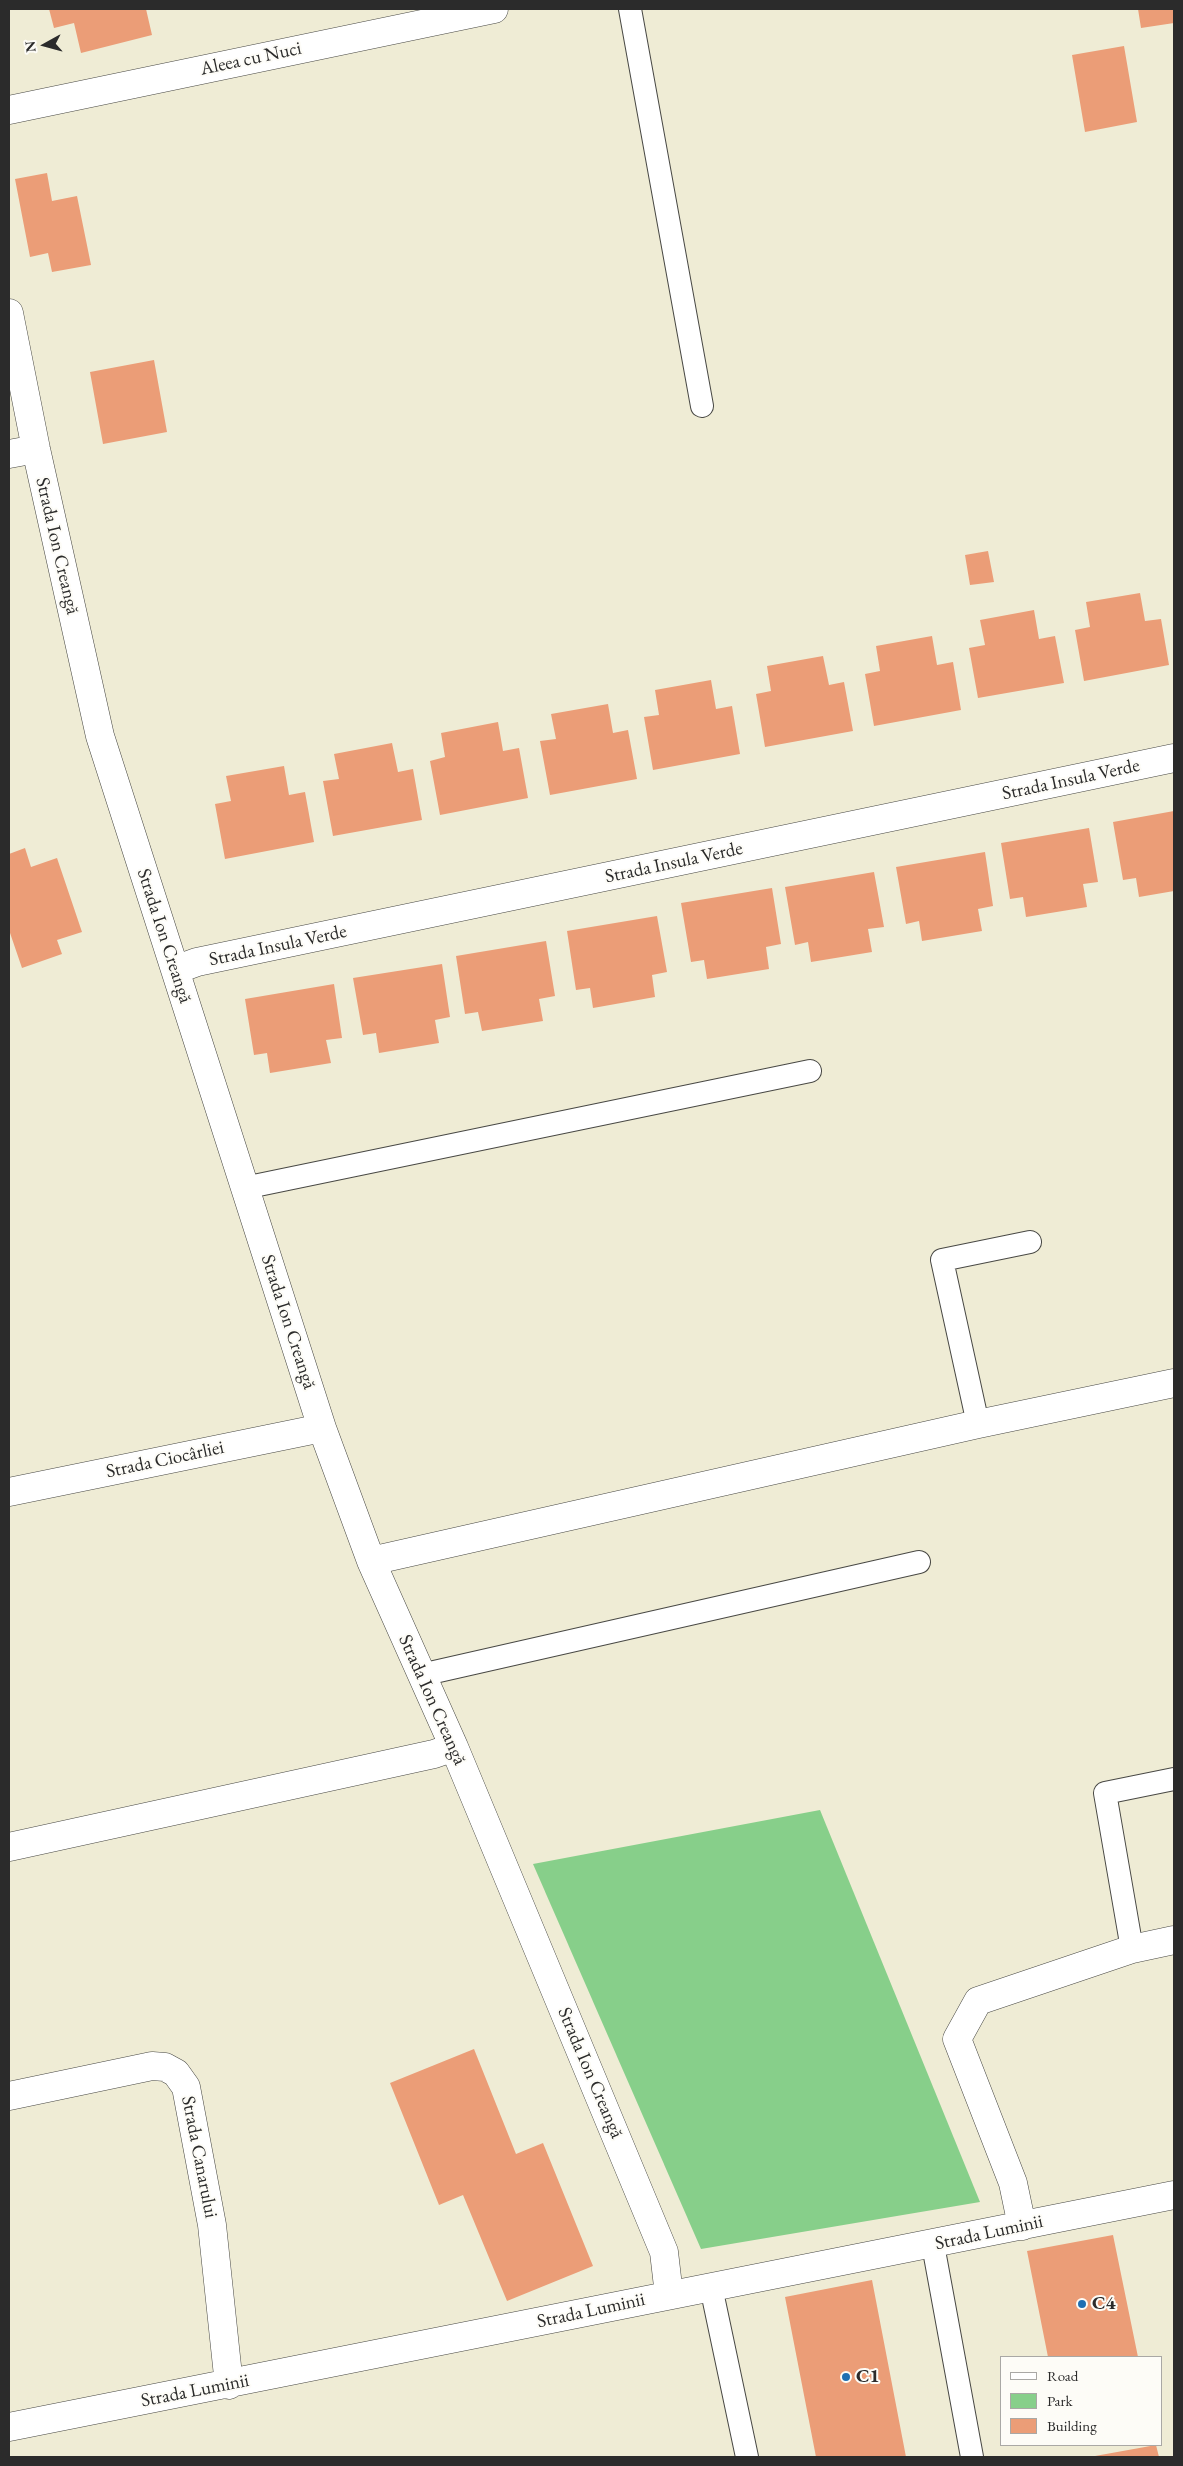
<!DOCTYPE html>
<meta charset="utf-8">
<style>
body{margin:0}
#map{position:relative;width:1183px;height:2466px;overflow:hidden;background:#efecd5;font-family:"EB Garamond",serif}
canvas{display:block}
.frame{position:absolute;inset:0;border:10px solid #2b2b2b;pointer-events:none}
.legend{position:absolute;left:1000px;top:2356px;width:162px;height:90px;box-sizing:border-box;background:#fdfcf7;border:1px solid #a9a8a5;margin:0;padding:6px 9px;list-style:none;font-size:15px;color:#2b2b2b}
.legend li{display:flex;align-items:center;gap:10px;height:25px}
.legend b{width:25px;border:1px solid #a9a8a5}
.north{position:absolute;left:20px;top:20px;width:50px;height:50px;-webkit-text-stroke:4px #fdfcf7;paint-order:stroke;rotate:263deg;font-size:14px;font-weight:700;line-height:20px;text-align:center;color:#2b2b2b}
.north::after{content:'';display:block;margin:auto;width:18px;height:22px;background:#2b2b2b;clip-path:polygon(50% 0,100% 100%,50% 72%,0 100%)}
</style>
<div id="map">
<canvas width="1183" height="2466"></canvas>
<div class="frame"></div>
<ul class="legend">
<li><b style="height:6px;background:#fff"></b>Road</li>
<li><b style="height:14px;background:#87cf8a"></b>Park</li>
<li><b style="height:14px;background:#eb9d77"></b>Building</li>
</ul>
<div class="north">N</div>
</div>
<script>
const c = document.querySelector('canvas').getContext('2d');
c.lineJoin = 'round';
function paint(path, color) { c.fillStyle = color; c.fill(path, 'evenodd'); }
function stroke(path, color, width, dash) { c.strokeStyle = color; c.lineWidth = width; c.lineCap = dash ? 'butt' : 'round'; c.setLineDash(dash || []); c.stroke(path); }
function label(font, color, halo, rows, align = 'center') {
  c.font = font + ' "EB Garamond",serif'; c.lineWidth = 4; c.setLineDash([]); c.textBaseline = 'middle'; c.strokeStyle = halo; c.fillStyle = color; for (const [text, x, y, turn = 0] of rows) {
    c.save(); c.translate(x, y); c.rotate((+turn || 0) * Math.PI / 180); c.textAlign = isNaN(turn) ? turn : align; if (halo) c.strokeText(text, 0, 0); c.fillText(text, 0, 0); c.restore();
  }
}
paint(new Path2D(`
 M820 1810 980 2202 701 2249 533 1864Z`), '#87cf8a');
paint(new Path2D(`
 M49 9H146L152 35 81 53 74 23 54 28Z
 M1138 9H1174V23L1141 28Z
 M1124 46 1137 122 1085 132 1072 55Z
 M47 173 52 201 77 196 91 265 52 272 48 253 30 257 15 179Z
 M154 360 167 432 103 444 90 372Z
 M988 551 994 582 970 585 965 555Z
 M1140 593 1145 621 1161 619 1169 665 1084 681 1075 630 1090 627 1086 602Z
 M1034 610 1039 639 1055 636 1064 683 978 698 969 648 985 645 980 620Z
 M932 636 937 665 953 662 961 710 874 726 865 674 880 671 876 646Z
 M823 656 829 685 844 682 853 731 765 747 756 694 771 691 767 666Z
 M711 680 716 709 732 706 740 754 653 770 644 717 659 715 655 690Z
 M608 704 613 733 628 730 637 779 550 795 540 741 556 739 551 714Z
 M498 722 503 751 519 748 528 798 440 815 430 761 445 757 441 733Z
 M392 743 398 772 413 769 422 820 333 836 323 781 339 779 334 754Z
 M284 766 289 795 305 792 314 842 225 859 215 804 231 801 226 776Z
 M1174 811V891L1139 897 1136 878 1123 880 1113 822Z
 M1089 828 1098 882 1083 884 1087 907 1026 917 1023 897 1010 899 1001 843Z
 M25 848 31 867 57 858 82 932 57 940 62 954 22 968 9 930V854Z
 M985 852 993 906 978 909 982 931 922 941 919 921 906 924 896 867Z
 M874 872 884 927 868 929 872 952 811 962 808 942 795 945 785 887Z
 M772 888 781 944 766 947 769 969 707 979 704 960 691 962 681 903Z
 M657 916 667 972 652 975 655 997 593 1008 590 988 576 990 567 931Z
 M546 941 555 996 539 999 543 1021 482 1031 478 1012 465 1014 456 956Z
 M442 964 450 1017 435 1020 439 1043 379 1053 376 1033 363 1035 353 978Z
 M334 984 342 1038 326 1040 331 1063 270 1073 267 1053 254 1055 245 999Z
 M474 2049 516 2154 543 2143 593 2266 507 2301 463 2195 439 2205 390 2083Z
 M1113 2235 1138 2357H1048L1027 2251Z
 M872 2280 906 2457H816L785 2297Z
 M1156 2445 1159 2457H1095V2456Z`), '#eb9d77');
const service = new Path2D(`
 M630 9 702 406
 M244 1188 810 1071
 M978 1424 942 1260 1030 1242
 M421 1675 919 1562
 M1132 1949 1105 1793 1174 1779
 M933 2245 972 2457
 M711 2287 747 2457`);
const minor = new Path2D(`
 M9 110 494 9
 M9 313 36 449 100 736 322 1428 371 1561 454 1747 664 2252 669 2295
 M9 454 36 449
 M175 970 197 962 1174 758
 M9 1492 322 1428
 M371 1561 978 1424 1174 1383
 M9 1847 434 1754 454 1747
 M9 2096 152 2066 165 2067 176 2073 186 2087 212 2225 229 2385
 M1022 2226 1013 2183 957 2039 978 2001 1132 1949 1174 1940
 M9 2427 1174 2195`);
stroke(service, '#484844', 24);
stroke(minor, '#484844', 29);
stroke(service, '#fff', 22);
stroke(minor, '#fff', 28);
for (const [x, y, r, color] of [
 [1082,2304,5,"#1f6fb2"],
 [846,2377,5,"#1f6fb2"]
]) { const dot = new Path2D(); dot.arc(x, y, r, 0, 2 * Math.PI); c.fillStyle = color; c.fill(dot); stroke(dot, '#fdfcf7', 2); }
label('19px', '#2b2b2b', '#fdfcf7', [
 ["Aleea cu Nuci",251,59,-12],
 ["Strada Ion Creangă",57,546,77],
 ["Strada Insula Verde",1071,780,-12],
 ["Strada Insula Verde",674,863,-12],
 ["Strada Ion Creangă",164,936,72],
 ["Strada Insula Verde",278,946,-12],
 ["Strada Ion Creangă",288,1322,72],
 ["Strada Ciocârliei",165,1460,-12],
 ["Strada Ion Creangă",432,1700,66],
 ["Strada Ion Creangă",590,2073,67],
 ["Strada Canarului",199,2157,79],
 ["Strada Luminii",989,2233,-12],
 ["Strada Luminii",591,2311,-12],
 ["Strada Luminii",195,2391,-11]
]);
label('bold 19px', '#2b2b2b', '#fdfcf7', [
 ["C4",1092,2304],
 ["C1",856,2377]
], 'left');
</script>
